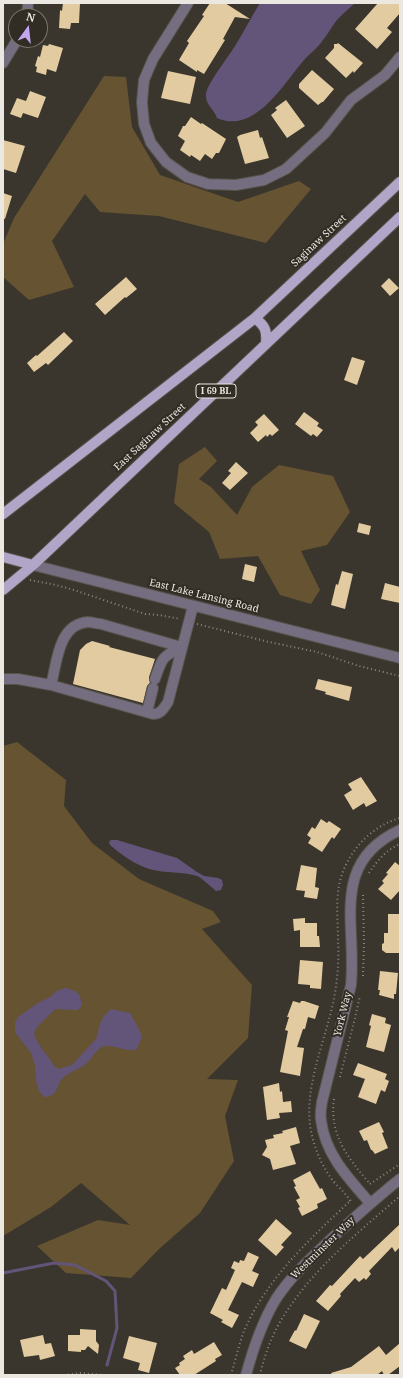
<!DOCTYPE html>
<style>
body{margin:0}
#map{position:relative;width:403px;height:1378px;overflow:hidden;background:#3b362d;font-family:"Noto Serif",serif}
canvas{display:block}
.frame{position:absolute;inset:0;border:4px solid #ebe8e2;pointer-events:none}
.north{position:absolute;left:8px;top:8px;width:40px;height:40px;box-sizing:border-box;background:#312c24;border:1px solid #7b7770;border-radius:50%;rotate:15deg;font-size:11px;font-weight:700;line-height:16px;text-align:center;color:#ebe8e2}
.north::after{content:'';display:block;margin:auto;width:14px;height:18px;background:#c4a7f1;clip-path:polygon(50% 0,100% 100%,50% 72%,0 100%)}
</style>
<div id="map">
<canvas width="403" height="1378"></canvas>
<div class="frame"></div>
<div class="north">N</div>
</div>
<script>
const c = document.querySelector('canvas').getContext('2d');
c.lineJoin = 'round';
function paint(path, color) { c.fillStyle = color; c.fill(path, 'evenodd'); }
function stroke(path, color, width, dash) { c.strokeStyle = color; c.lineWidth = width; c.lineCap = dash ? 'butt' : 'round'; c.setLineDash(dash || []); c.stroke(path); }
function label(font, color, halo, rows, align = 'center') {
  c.font = font + ' "Noto Serif",serif'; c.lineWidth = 4; c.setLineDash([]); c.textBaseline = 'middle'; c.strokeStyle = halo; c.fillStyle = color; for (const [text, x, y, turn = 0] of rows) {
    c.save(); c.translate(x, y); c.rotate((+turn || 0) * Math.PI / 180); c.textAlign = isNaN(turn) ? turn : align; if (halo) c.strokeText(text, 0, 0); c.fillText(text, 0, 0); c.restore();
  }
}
paint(new Path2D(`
 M104 76 126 77 132 127 160 175 238 202 299 181 311 189 266 243 159 216 100 212 85 194 52 241 74 287 29 300 3 277V244L14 218Z
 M205 447 217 461 199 479 211 487 237 515 252 487 279 465 333 476 350 512 327 545 301 551 320 590 311 604 280 595 258 556 220 559 209 532 174 503 179 464Z
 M17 742 66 780 64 806 92 843 139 879 213 911 221 922 202 929 252 985 248 1038 207 1079 238 1080 225 1116 234 1161 200 1213 159 1249 131 1278 66 1273 37 1246 98 1220 130 1225 81 1183 51 1207 3 1236V746Z`), '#655332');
paint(new Path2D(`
 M260 3H355C349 9 342 14 337 20 332 26 328 34 323 40 318 48 310 53 304 60 284 83 255 135 217 118 214 109 205 105 206 94 207 84 229 56 235 46 244 32 251 17 260 3Z
 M111 840H117L177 858 197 872 204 876 218 878 222 880 223 885 221 890 216 891C211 887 201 877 197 876 184 872 172 873 159 871 141 869 124 857 110 845L109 842Z
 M65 988C77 991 80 992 82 1005L78 1010 55 1009 38 1026 34 1032C38 1049 48 1053 54 1066L59 1069 72 1065 96 1039 100 1024 104 1016 111 1009 130 1013 139 1029 142 1037 136 1050C125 1051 114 1045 105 1046 96 1048 93 1057 87 1063 80 1069 71 1071 64 1077 54 1085 61 1096 44 1097L39 1091 36 1081 35 1065 31 1053 15 1032V1023L18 1017 38 1003 50 997 57 991Z`), '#63557a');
stroke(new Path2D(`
 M3 1273 54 1263 75 1265 106 1281 115 1291 117 1328 107 1365`), '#63557a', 3);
paint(new Path2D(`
 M63 3H80L79 23H71L70 29 59 28 60 10 62 11Z
 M210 3H225L250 19 235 17 223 39 225 40 204 74 197 70V72L179 60 189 43 187 41 204 16 202 15Z
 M378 3H400V13L387 28 392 32 377 49 355 29Z
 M338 43 363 63 354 73 353 71 346 78 325 58 334 48V44H337Z
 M49 44 63 48 56 72 47 69 46 75 36 72 37 67 35 66 38 56 40 57 43 45 48 46Z
 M312 70 334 89 323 102H322L318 105 299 88V84Z
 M168 71 196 77 190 104 161 98Z
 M30 91 46 97 38 118 23 113 21 118 10 114 17 98 26 101Z
 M286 100 305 126 287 138 271 115 277 110 275 108Z
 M191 117 201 124 202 123 226 139 219 153H216L212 159 205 154 200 161 191 155 190 157 180 150 185 141 178 136 183 126H185Z
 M258 130 260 138 262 137 269 158 245 164 237 137 240 135Z
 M3 140 25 146 16 173 3 169Z
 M3 193 12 196 5 219 3 218Z
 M126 277 137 289 126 298 125 297 105 315 95 304Z
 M389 278 399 288 390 296 381 286Z
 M64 332 73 341 48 365 46 363 34 372 27 363 36 355 37 356Z
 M352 357 365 361 357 385 344 380Z
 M304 412 319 423 317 426 323 430 317 437 313 434 311 436 295 424Z
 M264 414 279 430 272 436 270 434 267 437 266 435 258 442 250 433 258 425 255 422Z
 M236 462 248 473 230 490 222 483 231 473 228 471Z
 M359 523 371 526 369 535 357 532Z
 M245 564 257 567 254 582 242 579Z
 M342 571 353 574 345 609 331 605 336 584 338 585Z
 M385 583 400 587V603L381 599Z
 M92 641 110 646 109 647 155 659 149 677 150 683 147 686 143 703 73 684 80 650 86 644Z
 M318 679 352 687 349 701 325 694 326 692 315 689Z
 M361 777 377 801 366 807 364 803 353 810 344 795 352 790 348 784Z
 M321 819 327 823 329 821 341 829 334 839 332 837 322 852 308 843 311 838 307 835 312 827 315 829Z
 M395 862 400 866V890L391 900 378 889 384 883 382 881 388 874 386 873Z
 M301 865 317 868 315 887 319 888 317 899 304 897 305 891 296 890Z
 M388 914H400V953H386L382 950V944L384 943V933H388Z
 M305 918V923H317V936H319L320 947H300V930L294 931 293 919Z
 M300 960 323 962 321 989 310 988V985L298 984Z
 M380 971 398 973 396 994H394V999L379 995 380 990H378Z
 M293 1001 300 1003 301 1001H304L319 1006 315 1019 308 1017 305 1029H303L297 1047 304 1048 300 1076 280 1072 288 1031 285 1030 289 1017H287Z
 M372 1014 386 1018 385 1023 391 1025 384 1052 366 1047 371 1026 369 1025Z
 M358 1063 387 1074 385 1079 389 1081 385 1092 381 1090 376 1104 358 1097 365 1079 353 1075Z
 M279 1083 280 1092 282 1091 283 1102 291 1101 292 1112 279 1113 280 1118 267 1120 263 1087Z
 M379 1122 384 1132 382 1133 388 1148 375 1154 372 1150H371L367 1140 364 1141 359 1131Z
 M296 1127 300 1143 290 1146 296 1164 273 1170 270 1159 262 1155 267 1147 265 1140 274 1138 273 1135 283 1133 282 1131Z
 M310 1171 320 1189 322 1188 327 1199 317 1204 318 1208 302 1216 298 1208 300 1207 296 1200 300 1198 294 1187 296 1186 293 1180Z
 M276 1219 292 1233 281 1245 284 1247 276 1256 258 1240Z
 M400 1224V1247L395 1252 392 1247 369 1271 371 1274 366 1280 364 1278 359 1282 355 1278 340 1294 341 1296 328 1311 316 1301 330 1285 332 1286 360 1256 363 1259Z
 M248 1252 259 1257 252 1271 259 1274 253 1287 242 1282 228 1310 239 1315 232 1328 221 1322 223 1320 210 1313 222 1288 226 1290 235 1270 231 1268 234 1261 239 1263 240 1260 244 1261Z
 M304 1314 320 1321 306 1349 289 1341 295 1330 296 1331Z
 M80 1329 96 1330V1341L99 1345 98 1354 88 1346 85 1350H81V1352L68 1351V1335H80Z
 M43 1335 45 1344 51 1343 55 1356 40 1360 39 1355 24 1357 20 1340Z
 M129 1336 157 1343 149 1373 138 1370 140 1363 123 1358Z
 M214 1342 222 1355 215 1359 216 1361 194 1375H180L175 1368 180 1365 179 1363 185 1359 183 1356 192 1350 194 1354Z
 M400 1343V1366L388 1375H384L382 1371 377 1375H332L331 1373 351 1367 379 1346 386 1355Z`), '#e2cba1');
const minor = new Path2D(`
 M188 3 153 59 144 80 142 102 144 124 151 143 166 162 187 177 208 184 236 185 264 180 286 169 325 133 351 100 385 75 400 57
 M27 16 28 3
 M3 63 17 40
 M33 565 400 658
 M3 679H18L51 685 153 714C161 714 164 708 168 702L193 606
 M155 679C162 658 162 657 181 647
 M51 685C57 663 58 624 88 622 92 622 97 624 101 624L181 647
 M147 712 153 688
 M370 1203C348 1178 325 1154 321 1120 320 1114 321 1108 322 1102L351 985C357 924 329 863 400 830
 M246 1375C253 1349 262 1322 276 1299 291 1276 311 1258 331 1239 354 1218 376 1198 400 1179`);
const major = new Path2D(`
 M255 318C265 326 267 330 266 343
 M3 514 255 318 400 182
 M3 557 33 565
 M3 590 33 565 400 217`);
stroke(minor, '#57524a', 12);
stroke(major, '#57524a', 12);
stroke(new Path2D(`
 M30 580 56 585 74 590 145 614 159 615 180 619
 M197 624 269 642 317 652 359 666 400 676
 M369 873C377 861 386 850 400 844
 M363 976 364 946 363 894
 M340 1077 355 1018 360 996
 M334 1099C329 1135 348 1158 370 1184
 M370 1184 400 1164
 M350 1201C346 1193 340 1189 334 1182 322 1167 315 1150 311 1131 302 1084 330 1033 336 986 338 971 339 956 338 941 338 917 334 892 344 869 354 845 375 825 400 818
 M64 1375 80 1373 104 1375
 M231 1375C235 1361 239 1345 244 1331 267 1278 310 1239 351 1200
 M260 1375C265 1353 274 1329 287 1311 316 1266 360 1231 400 1196`), '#8b877f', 2, [1, 3]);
stroke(minor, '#756e80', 10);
stroke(major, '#b1a5c8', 10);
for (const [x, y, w] of [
 [216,391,40]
]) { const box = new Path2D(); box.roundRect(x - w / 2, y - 7, w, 14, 3); c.fillStyle = '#312c24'; c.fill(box); stroke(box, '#ebe8e2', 1); }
label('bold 9px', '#ebe8e2', null, [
 ["I 69 BL",216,391]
]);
label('10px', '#ebe8e2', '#312c24', [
 ["Saginaw Street",319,241,-43],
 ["East Saginaw Street",150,437,-43],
 ["East Lake Lansing Road",204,596,14],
 ["York Way",343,1014,-76],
 ["Westminster Way",323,1248,-44]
]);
</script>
